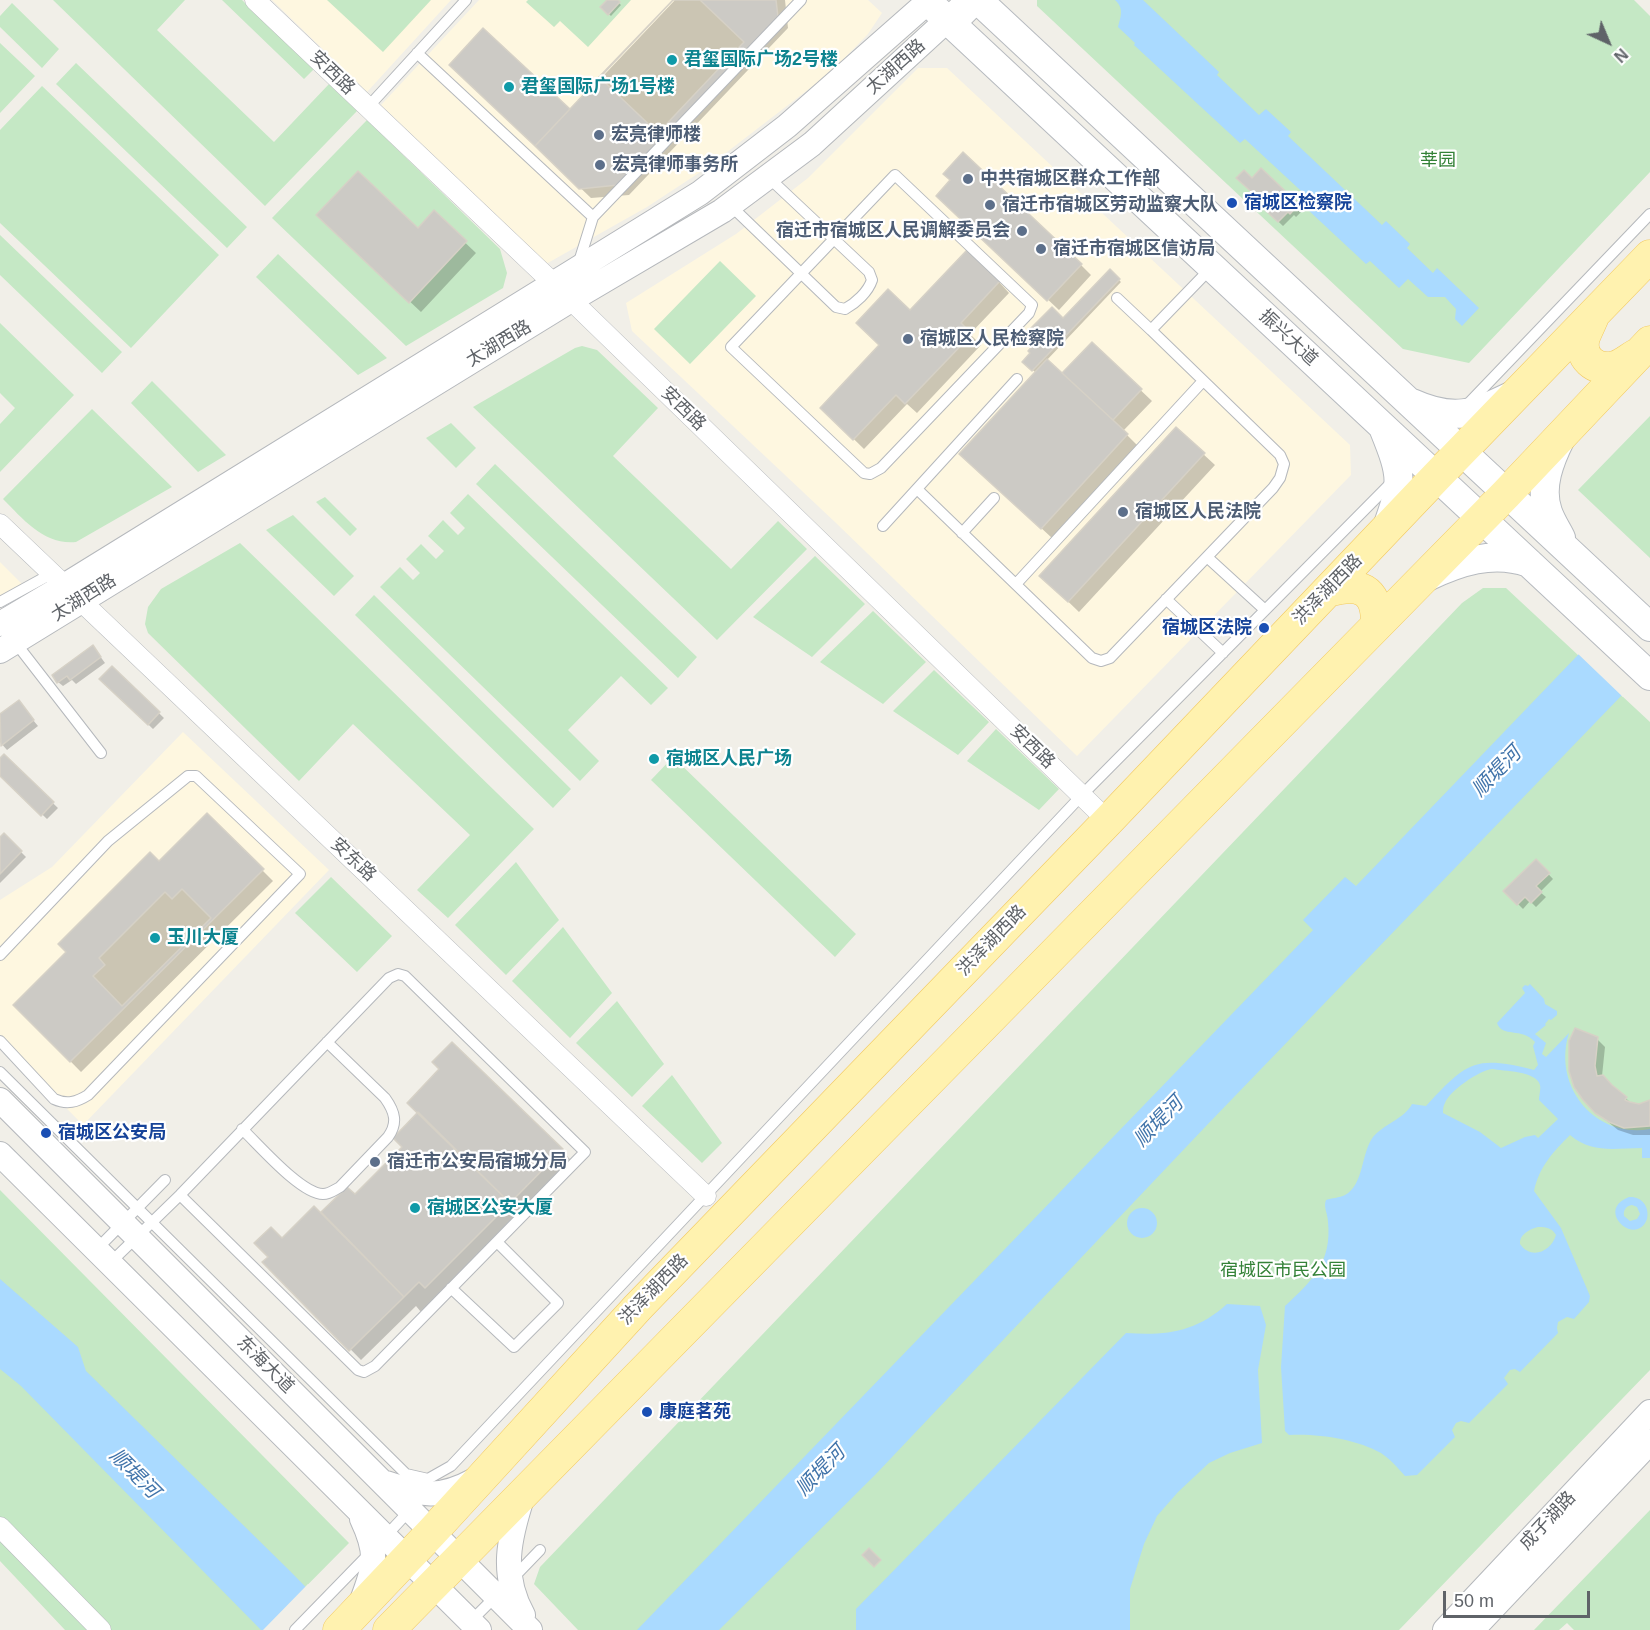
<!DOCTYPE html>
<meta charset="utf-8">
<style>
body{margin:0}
#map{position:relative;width:1650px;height:1630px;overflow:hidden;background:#f1efe8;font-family:Arial,sans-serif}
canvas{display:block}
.north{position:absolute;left:1578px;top:12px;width:60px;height:60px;-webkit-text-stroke:4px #fff;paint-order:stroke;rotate:136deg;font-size:16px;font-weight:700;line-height:24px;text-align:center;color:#5f6368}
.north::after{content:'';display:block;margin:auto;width:21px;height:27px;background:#5f6368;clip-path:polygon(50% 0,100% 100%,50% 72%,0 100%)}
.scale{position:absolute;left:1443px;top:1591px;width:147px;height:27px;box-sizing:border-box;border:3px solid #5f6368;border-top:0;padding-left:8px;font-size:18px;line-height:21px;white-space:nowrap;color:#5f6368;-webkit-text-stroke:4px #fff;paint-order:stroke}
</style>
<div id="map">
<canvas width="1650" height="1630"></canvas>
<div class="north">N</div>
<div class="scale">50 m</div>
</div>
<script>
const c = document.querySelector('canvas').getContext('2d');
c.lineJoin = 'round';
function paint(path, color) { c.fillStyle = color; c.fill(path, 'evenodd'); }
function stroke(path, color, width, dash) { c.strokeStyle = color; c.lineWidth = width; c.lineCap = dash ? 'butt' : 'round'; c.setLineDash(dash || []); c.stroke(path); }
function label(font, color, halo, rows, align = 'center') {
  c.font = font + ' Arial,"Noto Sans SC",sans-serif'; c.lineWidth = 4.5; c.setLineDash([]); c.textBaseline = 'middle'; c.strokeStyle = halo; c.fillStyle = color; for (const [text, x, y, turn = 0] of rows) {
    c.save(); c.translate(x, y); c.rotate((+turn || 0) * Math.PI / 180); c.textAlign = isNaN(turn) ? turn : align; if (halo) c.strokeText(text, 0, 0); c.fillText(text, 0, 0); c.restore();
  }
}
paint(new Path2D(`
 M272 0H451L367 92Z
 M479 0H868L882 13 868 34 831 72 705 169 647 207 546 264 381 105Z
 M918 68H947L1350 445 1351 475 1077 756 836 523 632 331 626 303 736 234 808 178Z
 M0 562 22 584 0 596Z
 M183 732 329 870 83 1125 0 1041V900L52 867Z`), '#fef7e0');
paint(new Path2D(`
 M53 0H185L157 30 274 142 329 84 357 111 265 206Z
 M222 0H242L314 69 304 79Z
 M327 0H431L383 52Z
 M528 0H631L588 47 560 21 554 27 526 2Z
 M1037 0H1634L1650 16V172L1469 363 1403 349 1037 6Z
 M12 3 59 49 42 68 0 27V16Z
 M0 43 35 76 0 113Z
 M76 63 247 227 227 248 56 84Z
 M42 86 219 255 131 348 0 223V130Z
 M367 120 500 249 507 273 503 288 406 346 272 218Z
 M0 235 122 352 102 373 0 275Z
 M278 254 387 358 358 375 256 277Z
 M720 261 756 296 690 364 654 329Z
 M0 323 74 395 0 472V424L15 408 0 393Z
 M582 346 597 350 658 408 613 456 731 569 778 521 807 549 717 640 473 407 575 348Z
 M152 381 226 455 198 472 131 403Z
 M92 409 172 487 76 542C44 545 24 520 3 499Z
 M1650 416V558L1578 490Z
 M451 423 476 448 456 468 426 438Z
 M495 464 697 657 678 678 476 484Z
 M468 494 668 688 651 705 621 676 568 730 599 761 580 781 380 587 400 567 413 580 420 573 406 559 421 544 436 559 444 551 428 536 443 520 458 535 465 528 450 513Z
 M325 497 357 529 350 536 316 502Z
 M293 515 354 576 334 596 266 530Z
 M240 543 534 829 448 918 417 890 470 835 353 724 299 781 148 633 145 624 148 607 161 589Z
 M815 556 865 604 812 657 753 617Z
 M1483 588H1506L1650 722V1370L1399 1630H578L534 1584 540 1567 1462 603Z
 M374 595 571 789 553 808 355 615Z
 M873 611 926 662 883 704 820 662Z
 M934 670 989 722 958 755 893 711Z
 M996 729 1059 789 1039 810 967 761Z
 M673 757 856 934 835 957 651 780Z
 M516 862 559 920 506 975 455 925Z
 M331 877 392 936 357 972 295 913Z
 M563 927 612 993 570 1038 512 981Z
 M617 1001 664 1064 632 1097 576 1043Z
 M672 1075 722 1143 702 1163 642 1106Z
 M0 1190 349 1543 263 1630H65L0 1561Z
 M1650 1510V1630H1574L1567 1623 1559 1630H1534Z`), '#c5e8c5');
paint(new Path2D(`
 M1115 0H1143L1219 72 1217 75 1259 115 1266 109 1291 132 1288 136 1382 225 1386 221 1410 244 1407 248 1433 273 1437 268 1479 308 1462 326 1455 319 1456 309 1445 297H1428L1408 279 1399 288 1370 261 1366 264 1306 208 1312 201 1245 139 1240 143 1134 45 1135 43 1118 27C1121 16 1124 8 1115 0Z
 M1650 580V666L1207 1125 875 1475 719 1630H637L1313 930 1303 920 1345 877 1356 886Z
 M1530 984 1544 999 1545 1004 1557 1011V1015L1551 1020 1549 1019 1545 1024 1546 1025 1535 1034 1546 1043 1542 1054 1546 1057 1569 1033C1552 1086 1595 1139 1650 1129V1158H1642V1148C1615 1148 1592 1154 1570 1135 1553 1152 1539 1167 1534 1191L1561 1228 1590 1296 1589 1302 1574 1319 1567 1317 1558 1322 1557 1328 1558 1333 1520 1372 1515 1369 1510 1370 1504 1378 1508 1384 1469 1423 1461 1421 1456 1423 1452 1430 1455 1437 1417 1475 1405 1476C1398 1468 1390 1459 1381 1453 1357 1439 1316 1433 1289 1435L1285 1431 1281 1367 1285 1306C1312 1281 1332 1262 1328 1222 1328 1214 1323 1207 1326 1200 1332 1198 1339 1198 1345 1195 1364 1185 1361 1153 1373 1137 1384 1124 1404 1119 1412 1104L1426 1106C1467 1062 1474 1055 1534 1070L1538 1065 1533 1046 1535 1042C1522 1027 1502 1038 1497 1023L1525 993 1522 988 1525 985 1528 986ZM1492 1069C1503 1071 1537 1071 1540 1085 1541 1089 1539 1096 1539 1100L1558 1119 1538 1138 1535 1135 1525 1137 1501 1148 1480 1132 1443 1113C1443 1110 1443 1106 1445 1103 1449 1091 1480 1070 1492 1069ZM1538 1227C1547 1227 1552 1228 1556 1235 1551 1252 1531 1260 1520 1244 1519 1235 1529 1229 1538 1227Z
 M1629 1197C1641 1196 1650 1206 1647 1219 1636 1248 1594 1210 1629 1197ZM1632 1205 1637 1207 1640 1214 1637 1219 1630 1221 1624 1216C1623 1210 1626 1206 1632 1205Z
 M1127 1223a15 15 0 1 1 30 0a15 15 0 1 1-30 0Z
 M0 1279 78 1347 86 1371 290 1571 348 1630H261L21 1386 0 1369Z
 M1227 1304 1260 1306 1266 1325 1258 1370 1262 1443 1230 1453 1209 1463 1178 1492 1157 1516 1144 1544 1130 1589V1630H856V1609L1126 1333C1166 1336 1196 1332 1227 1304Z`), '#aadaff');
paint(new Path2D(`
 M1650 577V670L1623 697 1576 652Z
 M308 1584 351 1630H263Z`), '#f1efe8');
paint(new Path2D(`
 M609 0H616L621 5 611 16 602 7Z
 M675 0H785L788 28 629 195 591 198 462 75 570 111Z
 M1261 170 1303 210 1296 217 1294 215 1283 226 1255 199 1257 196 1252 180Z
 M948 206 1081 265 1091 275 1059 310Z
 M434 213 476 253 421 312 329 226 418 230Z
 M1110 271 1121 282 1046 361 1063 375 1092 344 1152 401 1123 431 1137 445 1052 538 972 464 1036 373 1024 362Z
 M999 282 1009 293 970 334 981 345 917 413 907 404 864 449 822 408 910 312Z
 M1176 429 1215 465 1079 612 1052 586Z
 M97 652 105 663 76 684 72 680 63 686 58 682Z
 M112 668 164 718 153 729 101 679Z
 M18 702 38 726 7 750 0 742V716Z
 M4 756 58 808 47 819 0 774V760Z
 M207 815 273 881 81 1072 15 1005Z
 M4 835 26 857 0 883V840Z
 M1536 861 1553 879 1540 892 1546 897 1536 907 1530 901 1523 909 1505 891Z
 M1597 1039 1605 1047 1602 1076 1632 1104 1639 1105 1650 1102V1135H1633L1618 1130 1596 1112 1575 1086Z
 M452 1045 572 1161 442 1303 436 1296 421 1312 416 1306 361 1360 265 1262 282 1239 353 1247 355 1245V1197L404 1147Z`), '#0003');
const building = new Path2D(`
 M607 0H618L620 2 608 15 600 7Z
 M673 0H776L778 17 618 185 579 189 535 146Z
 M673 0H700L744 42 658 133 599 77Z
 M483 28 570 109 535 146 449 65Z
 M963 152 1082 264 1047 301 936 196 950 180 943 174Z
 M1261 168 1299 204 1290 214 1288 212 1278 222 1253 199 1256 196 1236 178 1244 170 1252 178Z
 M358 171 418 228 434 210 467 241 409 303 316 215Z
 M967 250 1000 281 961 323 972 334 905 404 896 395 853 440 820 408 879 345 856 323 888 289 910 310Z
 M1110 269 1120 279 1032 371 1022 362 1030 353 1028 351 1039 339 1029 330 1052 307 1063 318Z
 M1092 342 1142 389 1113 420 1062 373Z
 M1047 359 1128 434 1041 529 959 454Z
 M1176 427 1205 453 1068 602 1039 576Z
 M93 645 101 657 70 680 67 676 57 683 52 675Z
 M112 666 160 712 148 725 99 679Z
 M19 700 34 720 1 746 0 714Z
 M4 754 54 802 41 816 0 776V758Z
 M207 813 264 869 70 1062 13 1005 66 952 58 944 150 852 159 861Z
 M4 833 22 851 0 874V837Z
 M1536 859 1550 873 1536 886 1542 892 1531 903 1525 897 1517 905 1503 891Z
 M182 889 211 918 122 1006 93 976 105 965 99 958 165 892 172 899Z
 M1575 1028 1598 1037 1595 1066 1597 1076 1603 1075 1612 1085 1627 1097 1625 1100 1630 1102 1639 1104 1650 1100V1126L1624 1128 1609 1122 1595 1113 1583 1100 1574 1087 1569 1071V1041Z
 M452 1042 563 1149 510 1203 407 1103 439 1069 432 1062Z
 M418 1112 510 1203 425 1288 419 1282 404 1297 321 1212 347 1187 355 1194 402 1147 393 1138Z
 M314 1206 404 1297 349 1351 262 1262 268 1257 254 1243 271 1227 282 1238Z
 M869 1548 881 1560 874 1567 862 1555Z`);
paint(building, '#cccac5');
stroke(building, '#d6d1c6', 1.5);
const service = new Path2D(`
 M958 29 983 4
 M417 53 593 217
 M368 107 466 0
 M895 175 1032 305 1029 313 881 468 870 474 864 473 731 347Z
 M730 205 836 307 845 309C856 303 868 292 872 280L869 272 768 177
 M578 265 593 217 801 0
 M1117 298 1151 330
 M1467 405 1650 214
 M917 489 1092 658 1101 661 1110 658 1273 488 1280 478 1284 464 1280 455 1151 330 1212 267
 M883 526 1017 379
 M962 533 994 498
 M1207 557 1265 610
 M1016 584 1203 381
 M1166 599 1223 653
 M0 602 51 574
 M15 642 101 753
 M0 955 108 841 188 776H196L300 874 88 1095C77 1102 67 1105 54 1099L0 1041
 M0 1072 406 1474 428 1479 451 1466 1082 795 1391 483
 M242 1129C259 1145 301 1194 323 1194 330 1194 334 1190 340 1187L388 1137C398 1123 395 1112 385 1098L327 1042
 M96 1250 165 1180
 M110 1263 180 1195 389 978 398 974 405 976 585 1152 375 1366 364 1372 358 1370 180 1195
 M451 1288 514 1347 558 1303 497 1242
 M384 1538 410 1510
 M513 1578 540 1550
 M469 1623 496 1596
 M295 1630 369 1554`);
const minor = new Path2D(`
 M255 0 571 300 1108 821
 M0 524 706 1196
 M0 1527 101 1630`);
const tertiary = new Path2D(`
 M0 624 64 586 700 193 787 126 930 0
 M0 651 571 300 722 211 812 144 969 0
 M0 1100 530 1630
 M0 1154 479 1630
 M386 1483C423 1495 438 1500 475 1480
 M523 1495C509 1538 500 1574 523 1615
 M361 1603C375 1567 379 1555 362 1519
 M1445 1630 1650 1412
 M1472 1630 1650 1442`);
const secondary = new Path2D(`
 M926 0 1650 676
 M978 0 1650 627
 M1412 403C1454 422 1474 414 1513 395
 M1384 430C1403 477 1403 483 1386 530
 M1561 438C1550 460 1539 487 1548 512 1551 521 1557 530 1561 538
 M1425 578C1458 562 1493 550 1529 563`);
const primary = new Path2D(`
 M1594 314C1591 322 1587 329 1584 337 1578 357 1595 372 1615 367 1622 365 1629 359 1636 355
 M1328 591C1359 582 1377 588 1377 624
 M339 1630 432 1532 638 1307 1108 821 1437 476 1650 256
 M389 1630 1506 494 1650 342`);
stroke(service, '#b5b8bc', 12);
stroke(minor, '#b5b8bc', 21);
stroke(tertiary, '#b5b8bc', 26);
stroke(secondary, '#b6babf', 30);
stroke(primary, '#f2c960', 33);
stroke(service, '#fff', 10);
stroke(minor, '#fff', 20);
stroke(tertiary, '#fff', 24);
stroke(secondary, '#fff', 28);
stroke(primary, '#fff2af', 32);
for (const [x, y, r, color] of [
 [672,60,6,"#0f9aa8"],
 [509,87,6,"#0f9aa8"],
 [599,135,6,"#5c6f8a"],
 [600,165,6,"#5c6f8a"],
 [968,179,6,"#5c6f8a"],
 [1232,203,6,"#1a4fb4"],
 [990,205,6,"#5c6f8a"],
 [1022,231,6,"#5c6f8a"],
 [1041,249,6,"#5c6f8a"],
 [908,339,6,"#5c6f8a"],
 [1123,512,6,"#5c6f8a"],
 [1264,628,6,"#1a4fb4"],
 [654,759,6,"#0f9aa8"],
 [155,938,6,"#0f9aa8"],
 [46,1133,6,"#1a4fb4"],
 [375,1162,6,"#5c6f8a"],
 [415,1208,6,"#0f9aa8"],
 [647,1412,6,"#1a4fb4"]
]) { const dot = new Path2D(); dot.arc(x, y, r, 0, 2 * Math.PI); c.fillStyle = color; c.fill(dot); stroke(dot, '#fff', 2); }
label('bold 18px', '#0d838f', '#fff', [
 ["君玺国际广场2号楼",684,60],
 ["君玺国际广场1号楼",521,87],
 ["宿城区人民广场",666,759],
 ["玉川大厦",167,938],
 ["宿城区公安大厦",427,1208]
], 'left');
label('18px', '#5f6368', '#fff', [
 ["太湖西路",896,67,-42],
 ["安西路",332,73,44],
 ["振兴大道",1288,338,43],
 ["太湖西路",499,344,-31],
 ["安西路",683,409,44],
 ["洪泽湖西路",1328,590,-46],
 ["太湖西路",84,598,-32],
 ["安西路",1032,747,44],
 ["安东路",353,860,43],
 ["洪泽湖西路",992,941,-46],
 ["洪泽湖西路",654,1290,-46],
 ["东海大道",265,1365,45],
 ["成子湖路",1548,1521,-47]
]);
label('bold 18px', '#4e5e75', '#fff', [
 ["宏亮律师楼",611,135],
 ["宏亮律师事务所",612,165],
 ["中共宿城区群众工作部",980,179],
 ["宿迁市宿城区劳动监察大队",1002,205],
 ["宿迁市宿城区人民调解委员会",1010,231,"right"],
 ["宿迁市宿城区信访局",1053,249],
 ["宿城区人民检察院",920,339],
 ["宿城区人民法院",1135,512],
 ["宿迁市公安局宿城分局",387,1162]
], 'left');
label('18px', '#348238', '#fff', [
 ["莘园",1438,161],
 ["宿城区市民公园",1283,1271]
]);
label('bold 18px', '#164399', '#fff', [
 ["宿城区检察院",1244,203],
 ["宿城区法院",1252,628,"right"],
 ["宿城区公安局",58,1133],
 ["康庭茗苑",659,1412]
], 'left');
label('italic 20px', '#4174aa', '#fff', [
 ["顺堤河",1497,772,-46],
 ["顺堤河",1159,1122,-46],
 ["顺堤河",821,1471,-46],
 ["顺堤河",134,1474,45]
]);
</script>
